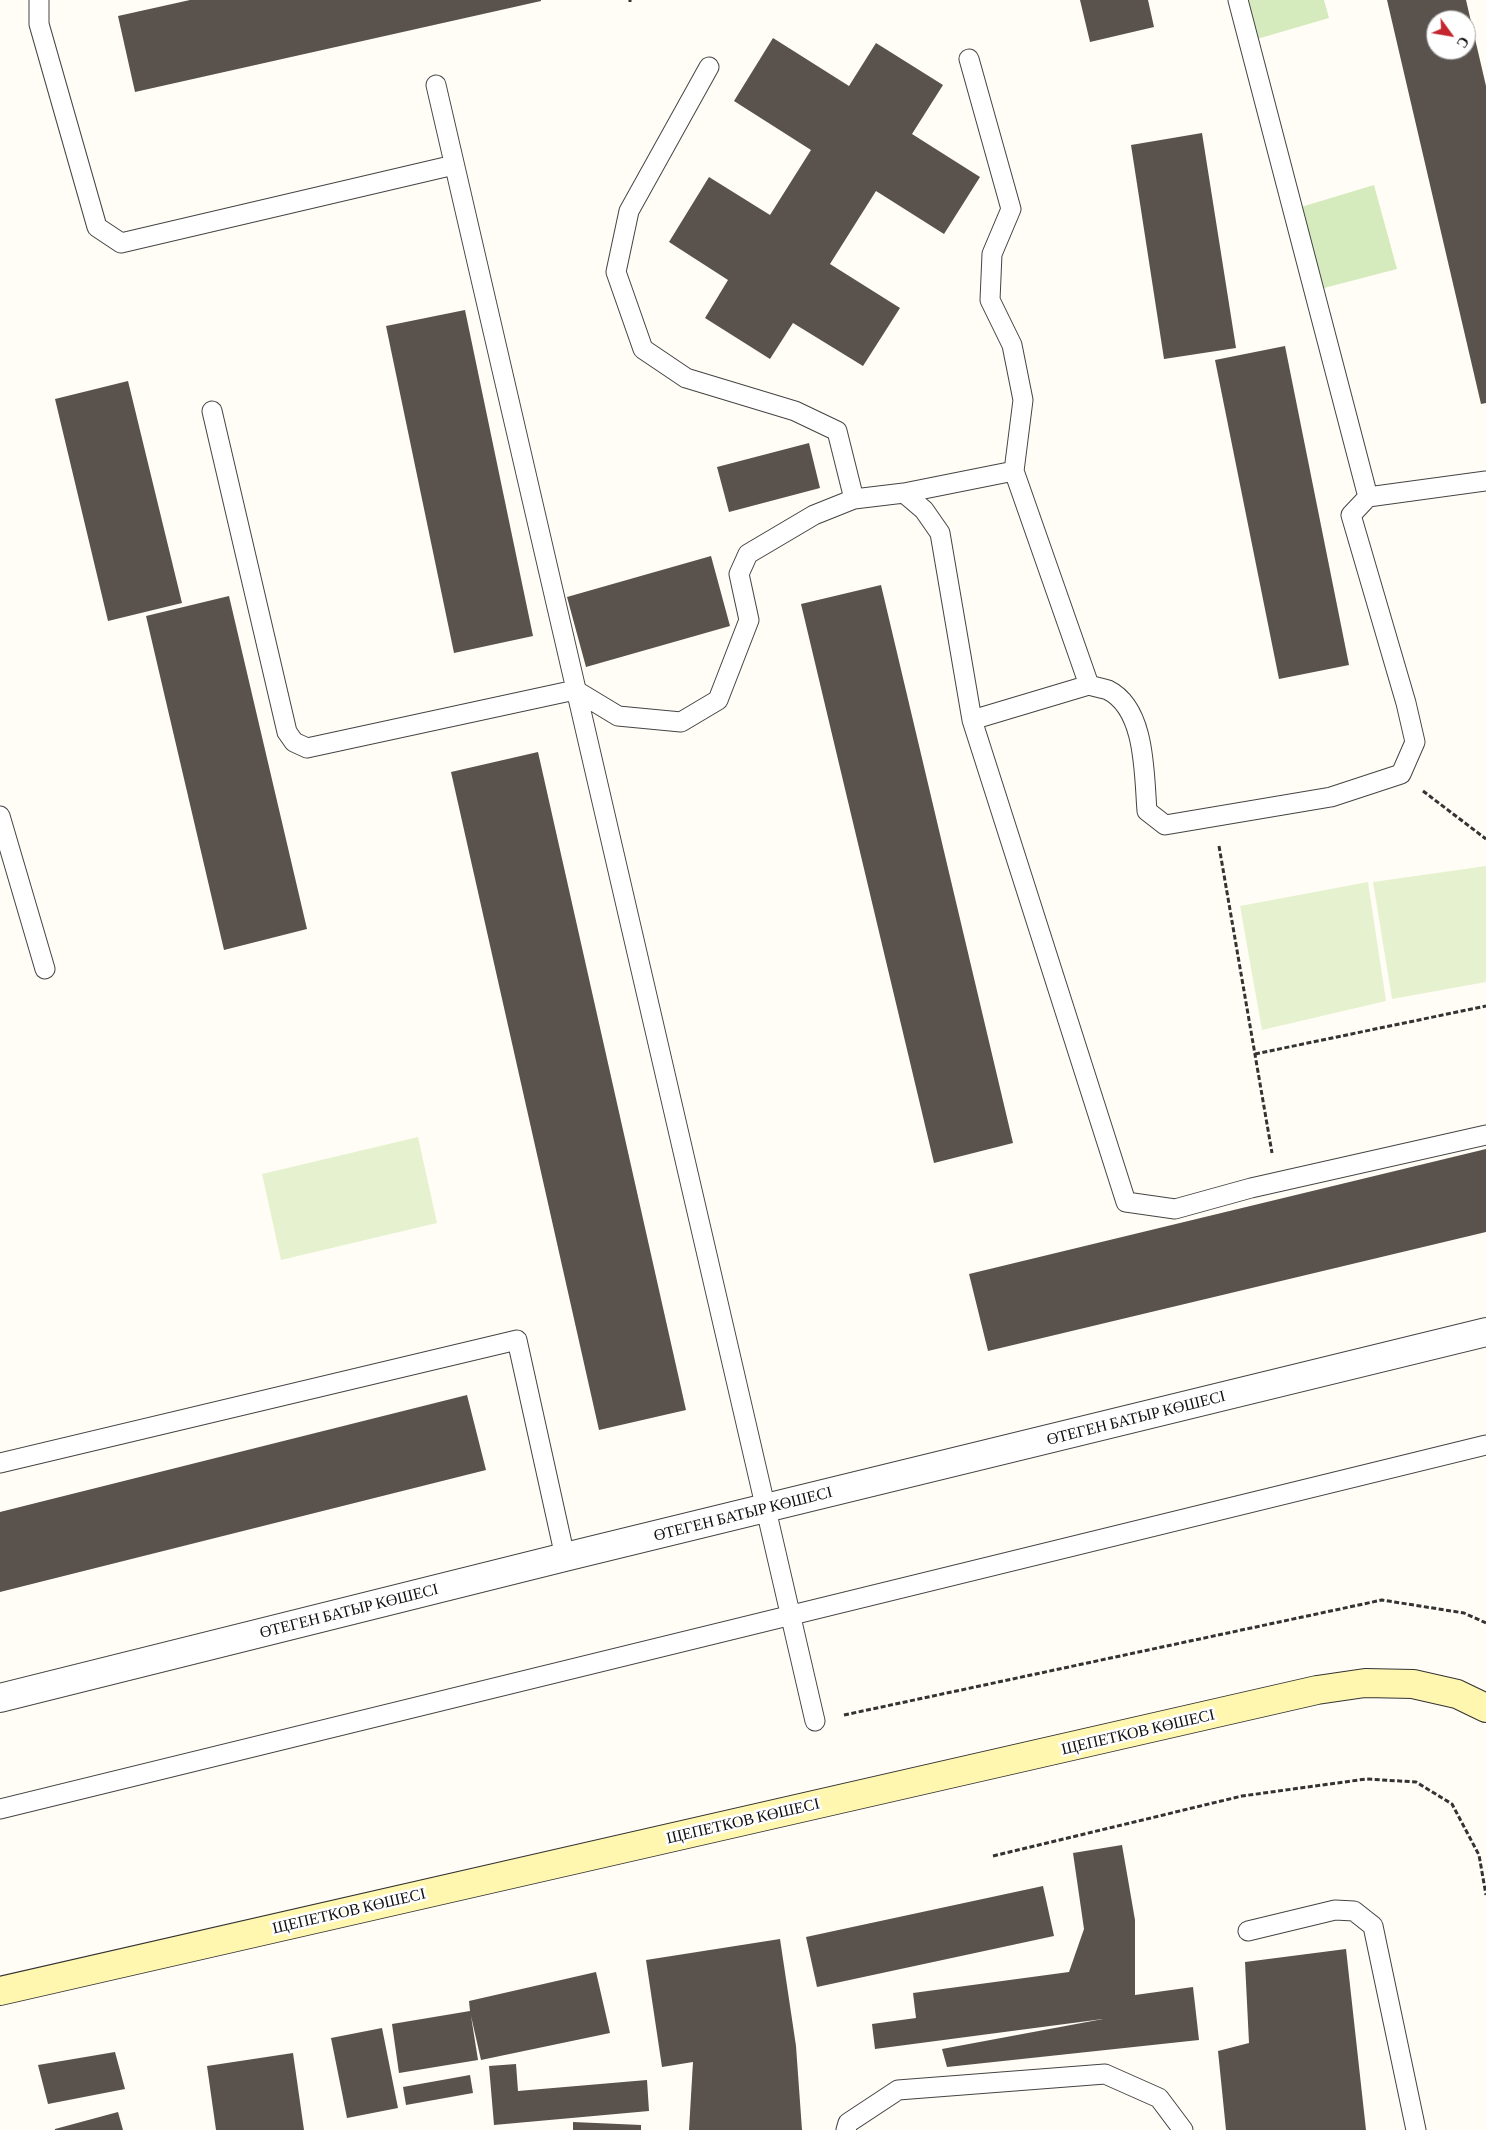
<!DOCTYPE html>
<meta charset="utf-8">
<style>
body{margin:0}
#map{position:relative;width:1486px;height:2130px;overflow:hidden;background:#fffdf5;font-family:"Crimson Pro",serif}
canvas{display:block}
.north{position:absolute;left:1426px;top:10px;width:50px;height:50px;box-sizing:border-box;background:#fff;border:1px solid #a0a0a0;border-radius:50%;rotate:122deg;font-size:14px;font-weight:700;line-height:20px;text-align:center;color:#111}
.north::after{content:'';display:block;margin:auto;width:18px;height:22px;background:#c4262e;clip-path:polygon(50% 0,100% 100%,50% 72%,0 100%)}
</style>
<div id="map">
<canvas width="1486" height="2130"></canvas>
<div class="north">С</div>
</div>
<script>
const c = document.querySelector('canvas').getContext('2d');
c.lineJoin = 'round';
function paint(path, color) { c.fillStyle = color; c.fill(path, 'evenodd'); }
function stroke(path, color, width, dash) { c.strokeStyle = color; c.lineWidth = width; c.lineCap = dash ? 'butt' : 'round'; c.setLineDash(dash || []); c.stroke(path); }
function label(font, color, halo, rows, align = 'center') {
  c.font = font + ' "Crimson Pro",serif'; c.lineWidth = 5; c.setLineDash([]); c.textBaseline = 'middle'; c.strokeStyle = halo; c.fillStyle = color; for (const [text, x, y, turn = 0] of rows) {
    c.save(); c.translate(x, y); c.rotate((+turn || 0) * Math.PI / 180); c.textAlign = isNaN(turn) ? turn : align; if (halo) c.strokeText(text, 0, 0); c.fillText(text, 0, 0); c.restore();
  }
}
paint(new Path2D(`
 M1247 0H1324L1329 18 1257 39Z
 M1374 185 1397 269 1324 288 1301 207Z`), '#d5ebbd');
paint(new Path2D(`
 M1486 866V982L1392 999 1373 882Z
 M1368 882 1386 1001 1262 1030 1240 906Z
 M418 1137 437 1223 281 1260 262 1174Z`), '#e6f2cf');
paint(new Path2D(`
 M190 0H541V1L135 92 118 16Z
 M1080 0H1148L1154 27 1090 42Z
 M1387 0H1466L1486 86V403L1481 404ZM1436 20H1466V50H1436Z
 M773 38 849 86 876 43 943 85 912 134 980 177 944 234 876 191 830 264 900 308 863 366 793 323 770 359 705 318 728 280 669 242 709 177 770 215 811 150 734 101Z
 M1202 133 1236 348 1164 359 1131 145Z
 M465 310 533 636 454 653 386 326Z
 M1285 346 1349 665 1279 679 1215 360Z
 M128 381 182 603 108 621 55 399Z
 M809 443 820 488 729 512 717 467Z
 M711 556 730 626 586 667 567 597Z
 M881 585 1013 1143 934 1163 801 604Z
 M229 596 307 929 224 950 146 616Z
 M538 752 686 1410 599 1430 451 772Z
 M1486 1149V1232L988 1351 969 1274Z
 M467 1395 486 1470 0 1592V1512Z
 M1122 1845 1135 1920V1995L1193 1987 1199 2040 947 2067 942 2049 1103 2019 875 2049 872 2024 916 2018 913 1993 1069 1972 1084 1929 1073 1853Z
 M1043 1886 1054 1936 817 1987 806 1937Z
 M780 1939 796 2046 802 2130H689L693 2062 662 2067 646 1960Z
 M1346 1949 1366 2130H1226L1218 2051 1249 2043 1245 1962Z
 M596 1972 610 2033 481 2060 471 2016 478 2060 399 2073 392 2024 470 2011 469 2001Z
 M382 2028 398 2108 347 2118 331 2038Z
 M115 2052 125 2089 48 2104 38 2065Z
 M293 2053 304 2130H216L207 2066Z
 M516 2064 518 2091 647 2080 649 2111 494 2125 489 2066Z
 M470 2075 473 2093 406 2105 403 2087Z
 M118 2112 123 2130H55V2129Z
 M573 2122 641 2125V2130H573Z`), '#5a524d');
const service = new Path2D(`
 M39 0V24L97 227 121 243 454 165
 M1238 0 1368 497
 M969 59 1011 209 992 254 990 300 1012 345 1023 400 1014 471 1089 685
 M709 67 629 211 616 272 643 349 686 378 795 411 837 431 854 499
 M436 85 815 1721
 M212 411 287 732 294 742 307 748 575 690 618 716 681 722 718 700 749 620 739 574 748 554 814 515 854 499 904 493 924 510 940 533 972 720 1126 1202 1175 1209 1251 1188 1486 1135
 M904 493 1014 471
 M972 720 1089 685C1095 687 1102 688 1108 690 1146 709 1144 774 1147 811L1165 825 1331 797 1401 774 1415 742 1406 703 1351 515 1368 497 1486 481
 M0 816 45 969
 M0 1463 517 1340 565 1557
 M0 1809 1486 1445
 M1248 1931 1335 1910 1354 1911 1373 1926 1416 2130
 M846 2130 848 2123 898 2090 1105 2074 1159 2098 1183 2130`);
const tertiary = new Path2D(`
 M0 1698 565 1557 1486 1332`);
const secondary = new Path2D(`
 M0 1991 1317 1690 1365 1683 1413 1684 1457 1694 1486 1708`);
stroke(service, '#444', 21);
stroke(tertiary, '#444', 30);
stroke(secondary, '#333', 30);
stroke(new Path2D(`
 M630 0V2
 M1423 791 1486 839
 M1219 846 1272 1153
 M1255 1054 1486 1006
 M844 1715 1382 1600 1464 1613 1486 1623
 M993 1856 1242 1796 1366 1779 1416 1782 1452 1804 1479 1855 1486 1895`), '#333', 3, [5, 2.5]);
stroke(service, '#fff', 19);
stroke(tertiary, '#fff', 28);
stroke(secondary, '#fff6b0', 28);
label('16px', '#111', '#fff', [
 ["ӨТЕГЕН БАТЫР КӨШЕСІ",1136,1418,-14],
 ["ӨТЕГЕН БАТЫР КӨШЕСІ",743,1514,-14],
 ["ӨТЕГЕН БАТЫР КӨШЕСІ",349,1611,-14],
 ["ЩЕПЕТКОВ КӨШЕСІ",1138,1732,-13],
 ["ЩЕПЕТКОВ КӨШЕСІ",743,1821,-13],
 ["ЩЕПЕТКОВ КӨШЕСІ",349,1911,-13]
]);
</script>
